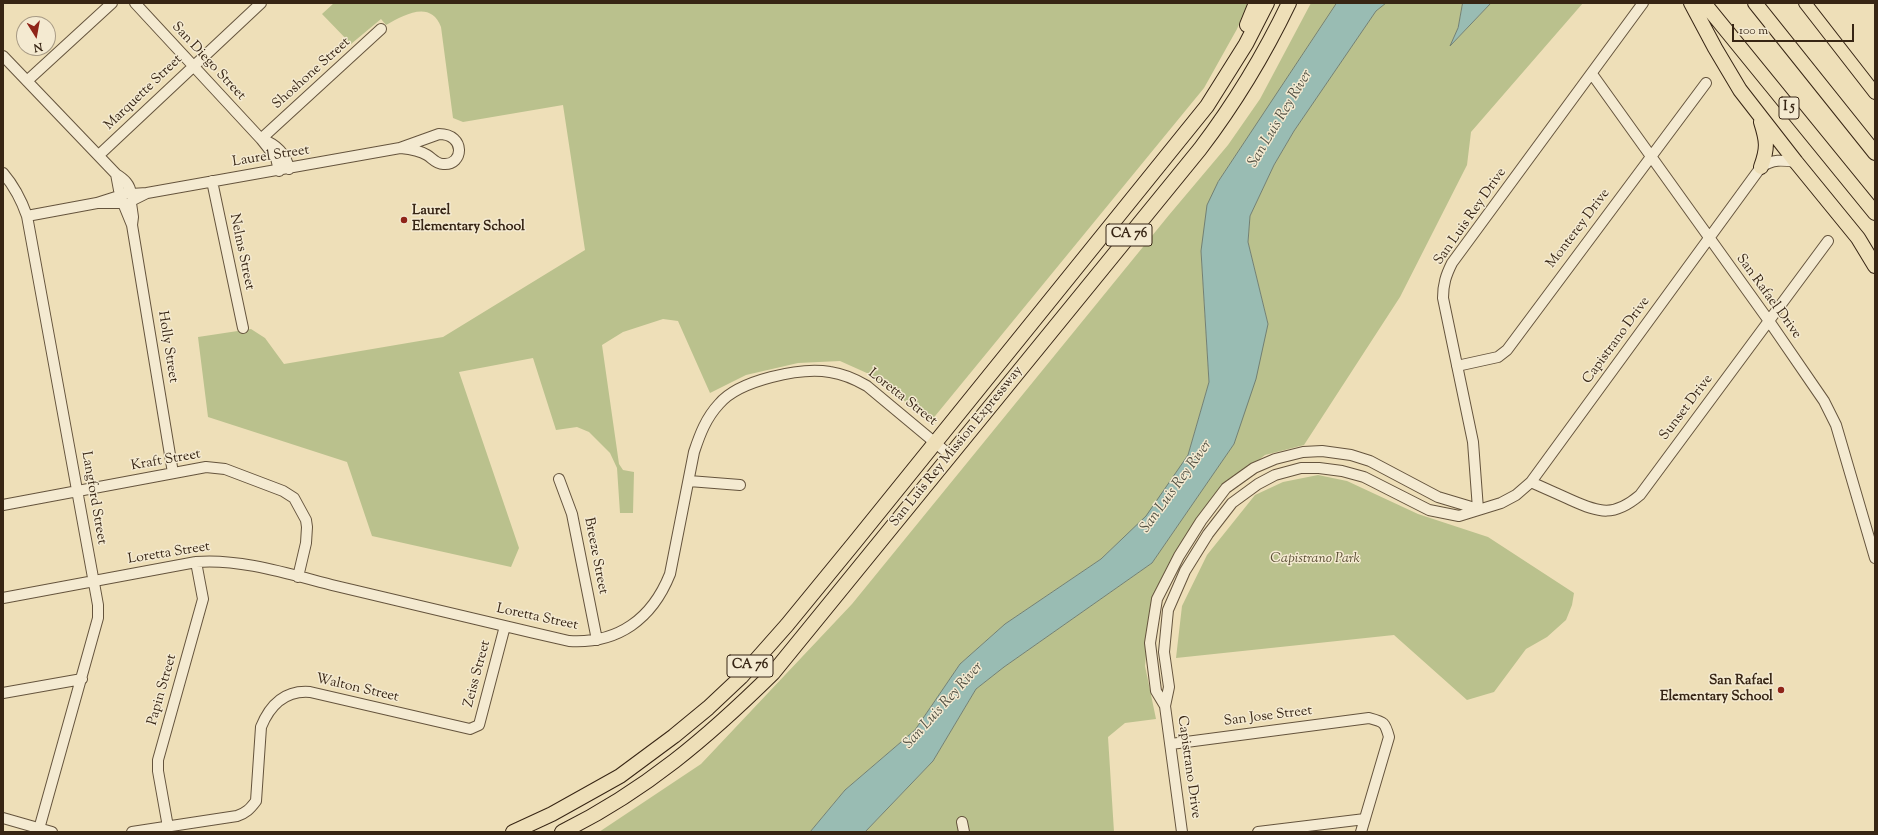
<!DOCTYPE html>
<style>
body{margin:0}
#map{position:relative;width:1878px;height:835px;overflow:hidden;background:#eedfb8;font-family:"Sorts Mill Goudy",serif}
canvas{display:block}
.frame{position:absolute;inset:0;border:4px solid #372514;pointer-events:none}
.north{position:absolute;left:16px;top:16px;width:40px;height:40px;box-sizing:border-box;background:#f4ead1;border:1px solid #a89b85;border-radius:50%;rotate:169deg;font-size:11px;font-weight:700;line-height:16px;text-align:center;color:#372514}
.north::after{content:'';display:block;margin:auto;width:14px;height:18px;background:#8f2418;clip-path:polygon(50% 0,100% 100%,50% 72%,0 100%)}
.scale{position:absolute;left:1732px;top:24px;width:122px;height:18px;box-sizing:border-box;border:2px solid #372514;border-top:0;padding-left:5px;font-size:12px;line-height:14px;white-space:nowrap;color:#372514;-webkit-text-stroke:3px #f4ead1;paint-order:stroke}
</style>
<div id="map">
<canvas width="1878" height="835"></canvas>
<div class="frame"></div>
<div class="north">N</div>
<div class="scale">100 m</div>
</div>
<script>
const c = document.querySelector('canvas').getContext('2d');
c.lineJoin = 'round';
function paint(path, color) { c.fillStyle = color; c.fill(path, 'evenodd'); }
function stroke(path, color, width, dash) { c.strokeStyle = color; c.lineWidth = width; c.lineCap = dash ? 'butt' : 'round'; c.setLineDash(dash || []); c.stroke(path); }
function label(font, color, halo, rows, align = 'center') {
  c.font = font + ' "Sorts Mill Goudy",serif'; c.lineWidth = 3; c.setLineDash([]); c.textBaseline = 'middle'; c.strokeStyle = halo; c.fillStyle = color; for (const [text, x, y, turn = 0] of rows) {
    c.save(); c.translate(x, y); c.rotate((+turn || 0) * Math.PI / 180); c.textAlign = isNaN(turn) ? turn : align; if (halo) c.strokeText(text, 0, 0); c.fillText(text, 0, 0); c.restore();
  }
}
paint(new Path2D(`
 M334 3H1248L1237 29 1204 88 931 421 869 374 840 361 798 363 746 375 710 393 678 321 663 319 623 332 602 345 619 464 623 470 634 472 633 513H620L617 468 610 453 589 432 577 427 556 430 533 358 459 372 519 548 511 567 372 536 347 462 208 417 198 337 251 329 265 338 284 364 443 337 585 250 563 105 463 122 453 118 441 27C431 0 405 14 386 25L381 19 351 44 322 14Z
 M1311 3H1337L1218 182 1201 251 1209 382 1188 455 1147 516 1101 559 1005 624 960 664 915 730 845 790 810 832H599L701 764 852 604 1169 215 1228 145 1260 99Z
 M1386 3H1463L1458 28 1451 45 1491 3H1583L1471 132 1467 165 1400 297 1304 445 1265 455 1217 493 1182 544 1151 601 1145 666 1156 719 1125 723 1108 737 1114 832H865L933 761 976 689 1004 667 1152 563 1234 444 1268 324 1248 242 1250 216 1274 165 1294 131 1376 11Z
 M1318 475 1347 481 1418 514 1488 537 1574 593 1572 605 1566 620 1547 637 1526 649 1494 692 1467 700 1394 635 1176 658 1182 606 1207 555 1255 495 1283 482Z`), '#bac18d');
const water = new Path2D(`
 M1337 3H1386L1376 11 1294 131 1274 165 1250 216 1248 242 1268 324 1256 379 1234 444 1152 563 1004 667 976 689 933 761 865 832H810L845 790 915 730 960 664 1005 624 1101 559 1146 516 1188 455 1209 382 1201 251 1207 205 1218 182Z
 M1463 3H1491L1450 46 1458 28Z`);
paint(water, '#99bcb3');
stroke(water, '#728073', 1);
const minor = new Path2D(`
 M135 3 261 139 276 158 279 171
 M3 56 116 174
 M1592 74 1769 321 1824 401 1836 425 1875 558
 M27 81 112 3
 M261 139 381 29
 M261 139C276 144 286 154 289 169
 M99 155 261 3
 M3 173C15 187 21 199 27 216L98 605V618L39 829
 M212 181 243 328
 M147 193 400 148 439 134C466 134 464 166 443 164 436 164 432 158 427 155 419 150 409 149 400 148
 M131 203 133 217 132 225 123 203 121 197 125 193 131 194 133 200 128 205 123 203H97L122 195 119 190 116 174C124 179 130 184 131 194L147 193 133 200
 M27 216 97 203
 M132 225 173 473
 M1457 366 1498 357 1507 350 1706 83
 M559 479 572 514 597 640
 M689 481 740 485
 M1531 482C1544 488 1558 494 1571 500 1600 513 1614 517 1640 495L1828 241
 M3 505 206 467 225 469 283 491 294 498 306 520 307 527 306 543 298 577
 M1478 509 1473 442 1443 298C1443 284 1446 275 1452 263L1643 3
 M3 598 196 562C240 558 292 575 336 586 413 604 491 623 569 641 618 644 652 619 670 574L694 452C700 434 706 418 719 404 739 380 801 367 830 372 844 374 855 379 867 386L951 456
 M3 693 82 679
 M1165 706 1156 691 1150 643 1157 599 1179 556 1201 521 1226 488 1254 468 1275 459 1303 452 1322 451 1351 455 1370 461 1438 497 1478 509
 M1171 744 1369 718C1384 722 1385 722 1389 737L1361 832
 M3 818 52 832
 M962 822 964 832
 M168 827 158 771V760L203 599 196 562
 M132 832 237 816C246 813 250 809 256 801L261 727C270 705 285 690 310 692L470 729 479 725 505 626
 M1182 832 1165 706 1169 687 1164 652 1168 610 1185 571 1208 534 1232 503 1258 484 1275 475 1301 468H1319L1342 471 1364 477 1429 510 1459 516 1501 503 1516 495 1531 482 1761 167C1773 159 1782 160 1796 162
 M1258 832 1365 819`);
const major = new Path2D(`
 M1805 3 1875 93`);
const highway = new Path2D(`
 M1691 3 1715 48 1740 90 1796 162 1858 238 1875 266
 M1704 3 1875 213
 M1755 3 1875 153
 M1247 25 1256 3
 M1761 167C1768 148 1767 141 1761 122
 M513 832 552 814 620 776 674 736 708 708 741 677 787 625 855 542 1207 106 1246 44 1267 3
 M562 832C645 791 708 737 773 673L1200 149C1235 103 1264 55 1289 3`);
stroke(minor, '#65543d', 12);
stroke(major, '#372514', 14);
stroke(highway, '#372514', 16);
stroke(minor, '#f4ead1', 10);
stroke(major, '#eedfb8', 12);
stroke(highway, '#eedfb8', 14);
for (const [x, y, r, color] of [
 [404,220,4,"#8f2418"],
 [1781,690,4,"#8f2418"]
]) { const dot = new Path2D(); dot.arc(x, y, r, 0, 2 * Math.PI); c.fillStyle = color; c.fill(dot); stroke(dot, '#f4ead1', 1.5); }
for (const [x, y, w] of [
 [1789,108,20],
 [1129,235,46],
 [750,666,46]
]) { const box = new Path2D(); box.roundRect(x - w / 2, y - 11, w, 22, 3); c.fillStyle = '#f4ead1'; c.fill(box); stroke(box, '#372514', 1); }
label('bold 13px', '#372514', null, [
 ["I 5",1789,108],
 ["CA 76",1129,235],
 ["CA 76",750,666]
]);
label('14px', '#372514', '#f4ead1', [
 ["San Diego Street",208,62,47],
 ["Shoshone Street",312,74,-42],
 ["Marquette Street",144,93,-44],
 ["Laurel Street",271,157,-9],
 ["San Luis Rey Drive",1471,217,-55],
 ["Monterey Drive",1579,229,-53],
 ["Nelms Street",241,252,78],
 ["San Rafael Drive",1768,297,54],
 ["Capistrano Drive",1617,341,-54],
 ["Holly Street",167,347,81],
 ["Loretta Street",902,398,38],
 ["Sunset Drive",1687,408,-53],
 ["San Luis Rey Mission Expressway",957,447,-51],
 ["Kraft Street",166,461,-10],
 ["Langford Street",93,498,80],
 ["Loretta Street",169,554,-9],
 ["Breeze Street",595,556,79],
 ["Loretta Street",537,618,12],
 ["Zeiss Street",478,674,-75],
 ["Walton Street",357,689,13],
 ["Papin Street",163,690,-74],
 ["San Jose Street",1268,717,-7],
 ["Capistrano Drive",1188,767,82]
]);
label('bold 14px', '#372514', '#f4ead1', [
 ["Laurel",412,212],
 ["Elementary School",412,228],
 ["San Rafael",1773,682,"right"],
 ["Elementary School",1773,698,"right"]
], 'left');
label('italic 14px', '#584c32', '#f4ead1', [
 ["Capistrano Park",1315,560]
]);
label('italic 15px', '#545244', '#f4ead1', [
 ["San Luis Rey River",1281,119,-59],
 ["San Luis Rey River",1177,487,-54],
 ["San Luis Rey River",944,706,-48]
]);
</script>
